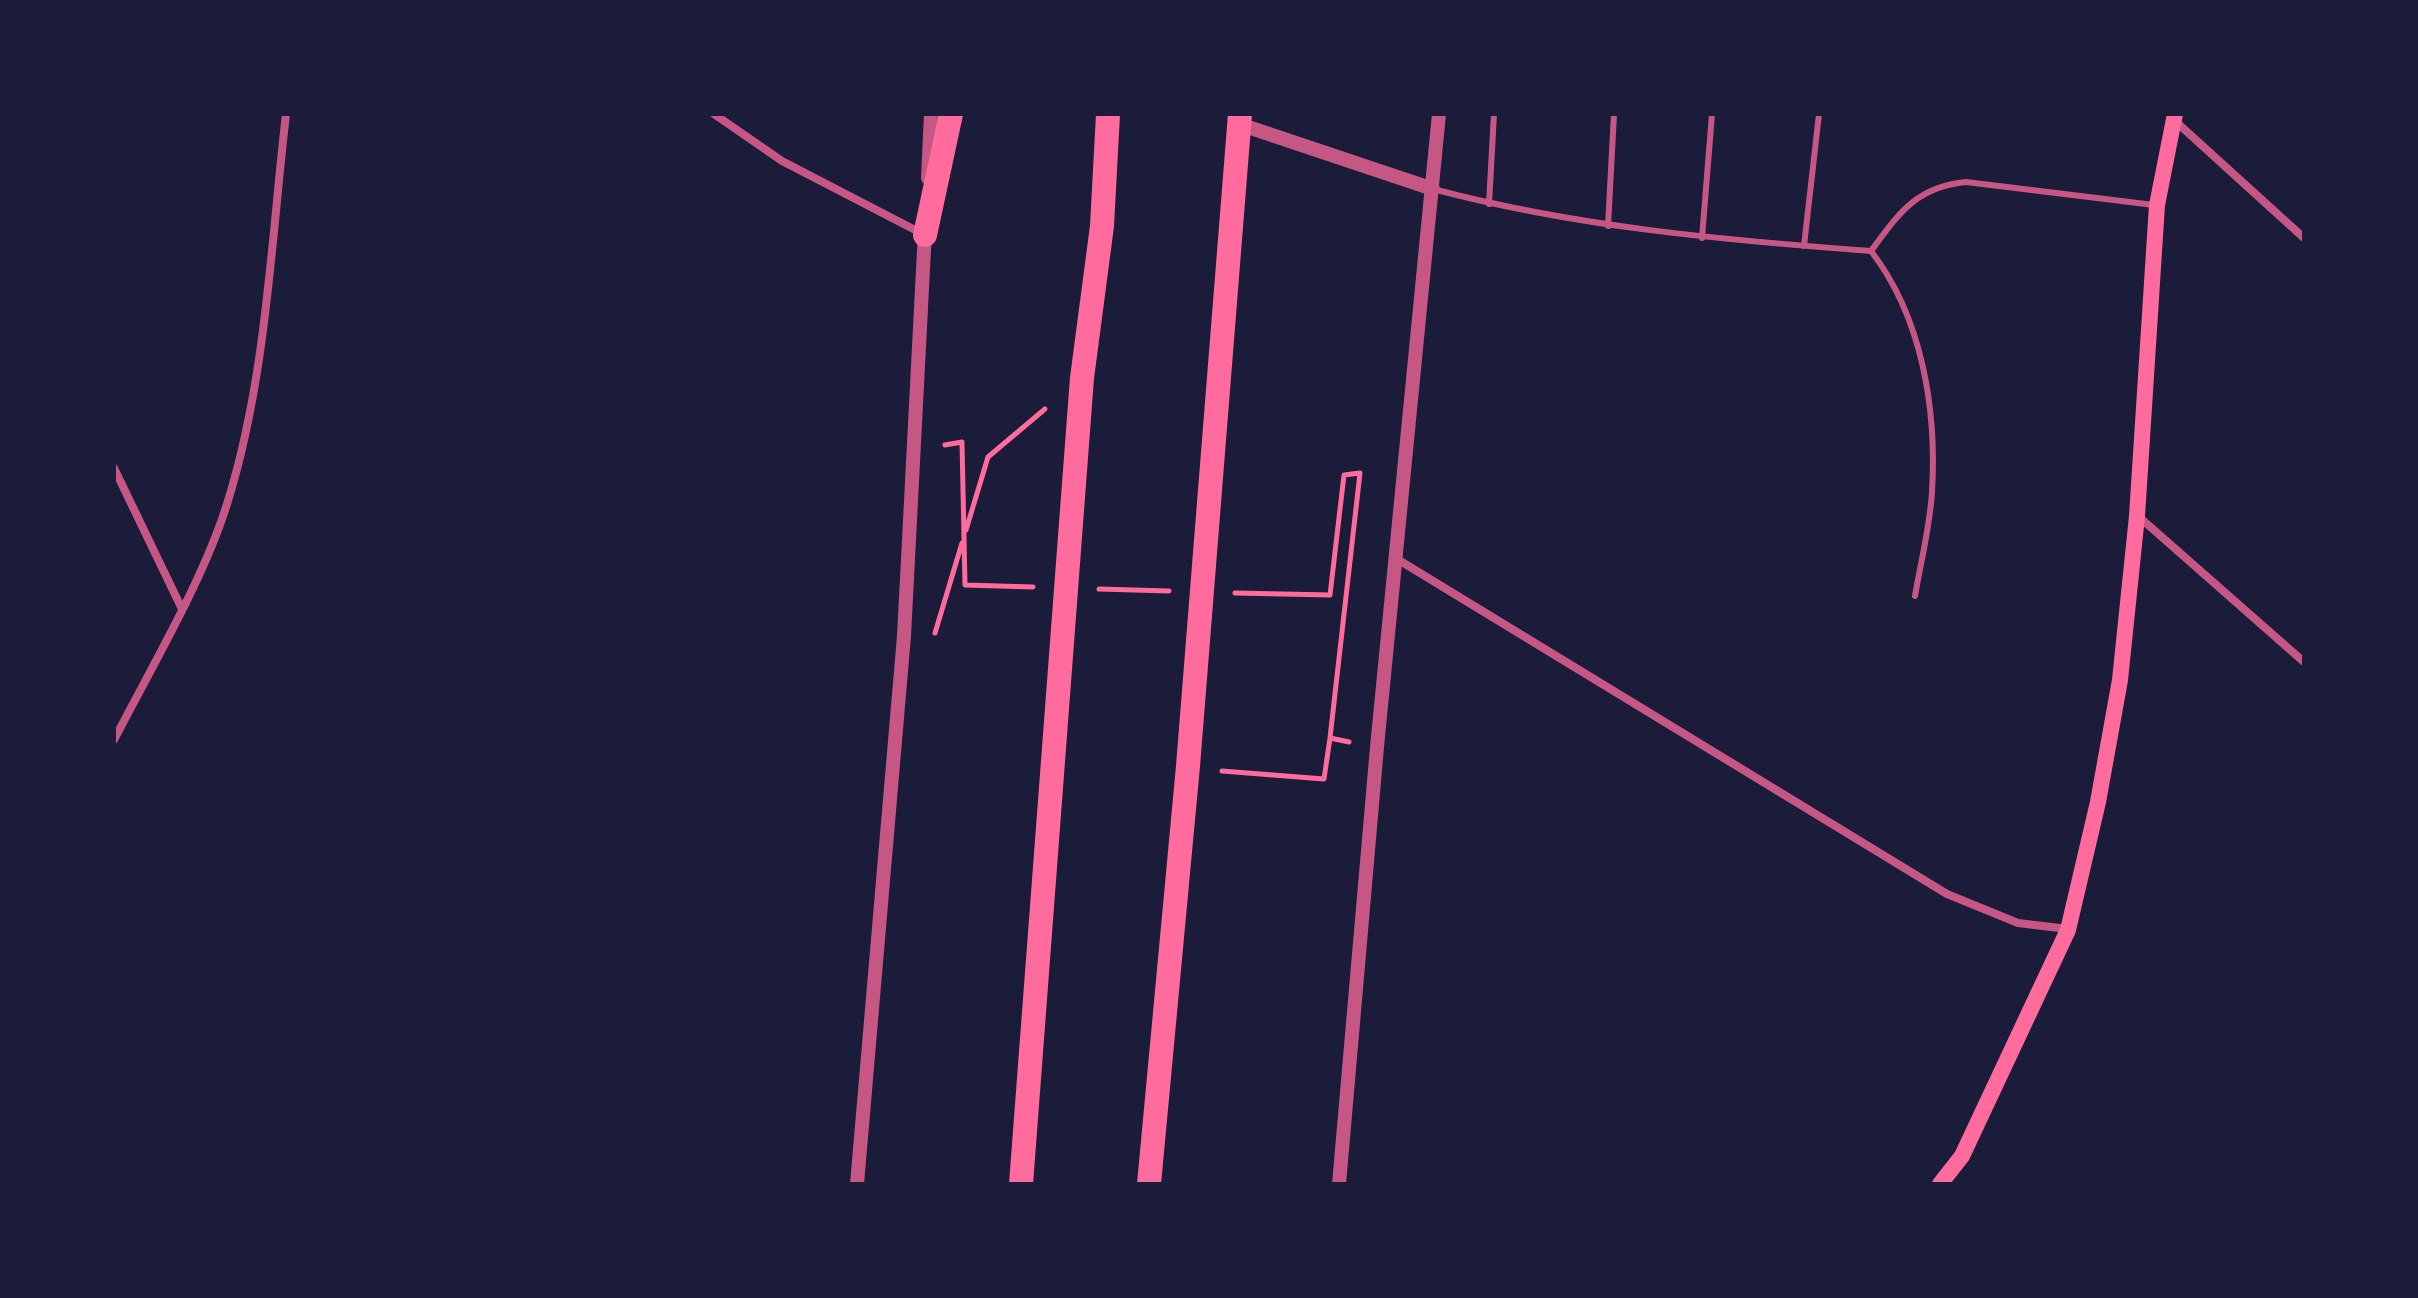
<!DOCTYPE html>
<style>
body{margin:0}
#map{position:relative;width:2418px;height:1298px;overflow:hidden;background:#1b1b3a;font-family:"DejaVu Sans",sans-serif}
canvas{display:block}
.frame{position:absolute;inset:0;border:116px solid #1b1b3a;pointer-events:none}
</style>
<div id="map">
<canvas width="2418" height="1298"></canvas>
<div class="frame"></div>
</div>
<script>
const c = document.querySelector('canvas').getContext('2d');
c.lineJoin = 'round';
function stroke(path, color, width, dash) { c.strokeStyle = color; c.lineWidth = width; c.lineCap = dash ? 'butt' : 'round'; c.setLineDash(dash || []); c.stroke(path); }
stroke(new Path2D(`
 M945 445 962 442 965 585 1033 587
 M966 530 988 457 1045 409
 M1099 589 1169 591
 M1235 593 1330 595 1344 475 1360 473 1330 738
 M935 633 962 543
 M1222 771 1324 779 1330 738 1349 742`), '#ff6b9d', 5);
stroke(new Path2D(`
 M1433 189C1576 227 1723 240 1871 251 1899 213 1916 187 1966 182L2154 205
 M1489 204 1494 114
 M1608 226 1614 114
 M1702 238 1712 114
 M1804 246 1819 114
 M1871 251C1922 317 1937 409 1932 492 1930 526 1921 561 1915 596`), '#c65784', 6);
stroke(new Path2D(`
 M714 114 782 161 921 233
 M2174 120 2304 238
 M114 468 182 609
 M2138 516 2304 662
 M1397 559 1947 894 2018 923 2068 929
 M114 740C151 668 203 581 227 504 266 380 271 243 286 114`), '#c65784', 8);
stroke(new Path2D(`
 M1239 124 1433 189
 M928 178 931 114
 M857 1184 904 636 925 231
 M1339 1184 1377 747 1439 114`), '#c65784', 14);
stroke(new Path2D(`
 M1940 1184 1962 1156 2068 930 2098 802 2120 680 2137 516 2157 205 2175 114`), '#ff6b9d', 16);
stroke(new Path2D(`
 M925 235 951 114
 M1021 1184 1082 378 1102 226 1108 114
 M1149 1184 1188 766 1240 114`), '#ff6b9d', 24);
</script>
